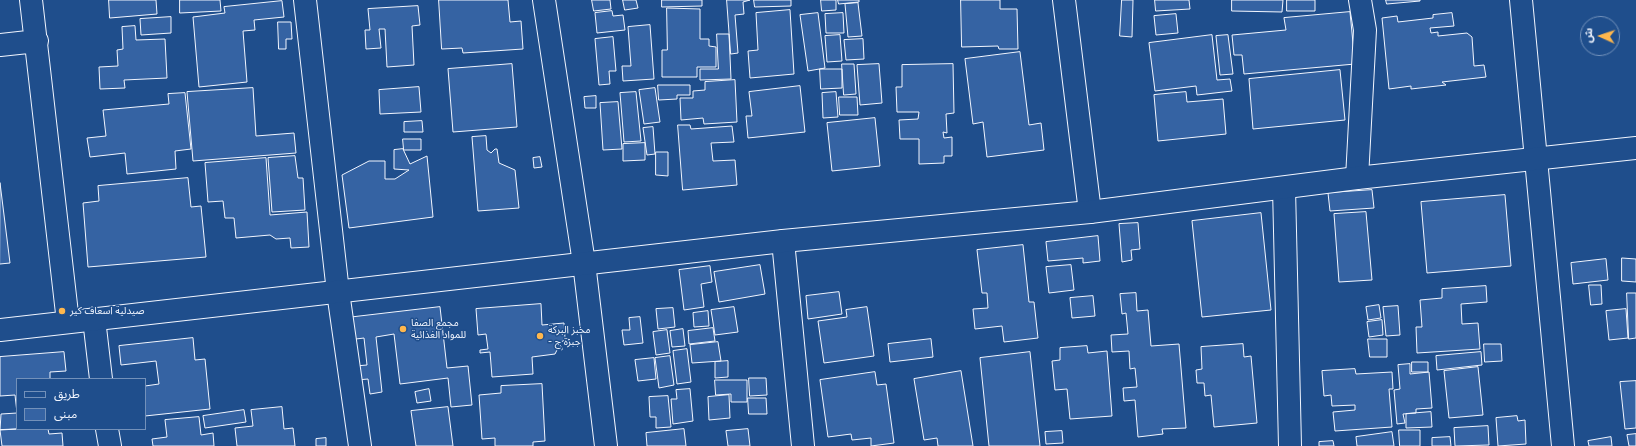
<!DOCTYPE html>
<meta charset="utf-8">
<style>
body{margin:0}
#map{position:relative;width:1636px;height:446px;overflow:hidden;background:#1f4e8c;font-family:"Fira Sans","Noto Sans Arabic",sans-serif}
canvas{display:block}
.legend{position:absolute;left:16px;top:378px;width:130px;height:52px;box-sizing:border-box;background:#1f4e8c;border:1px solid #7391ba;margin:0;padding:5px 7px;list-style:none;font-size:12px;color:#f2f6ff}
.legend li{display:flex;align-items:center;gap:8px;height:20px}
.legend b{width:20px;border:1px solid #7391ba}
.north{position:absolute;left:1580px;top:16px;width:40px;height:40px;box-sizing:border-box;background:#1f4e8c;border:1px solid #7391ba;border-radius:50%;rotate:273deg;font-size:11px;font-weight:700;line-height:16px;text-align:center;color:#f2f6ff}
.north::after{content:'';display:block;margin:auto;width:14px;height:18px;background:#ffb74d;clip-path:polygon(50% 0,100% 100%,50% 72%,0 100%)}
</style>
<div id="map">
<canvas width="1636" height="446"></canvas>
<ul class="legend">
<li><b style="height:5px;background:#1f4e8c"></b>طريق</li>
<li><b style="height:11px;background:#3563a3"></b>مبنى</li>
</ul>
<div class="north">ش</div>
</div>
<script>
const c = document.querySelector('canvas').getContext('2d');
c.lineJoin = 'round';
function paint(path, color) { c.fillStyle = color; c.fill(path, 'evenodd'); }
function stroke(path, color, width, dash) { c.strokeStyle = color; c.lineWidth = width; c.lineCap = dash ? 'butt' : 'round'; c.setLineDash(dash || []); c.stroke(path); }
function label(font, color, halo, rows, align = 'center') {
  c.font = font + ' "Fira Sans","Noto Sans Arabic",sans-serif'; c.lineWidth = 3; c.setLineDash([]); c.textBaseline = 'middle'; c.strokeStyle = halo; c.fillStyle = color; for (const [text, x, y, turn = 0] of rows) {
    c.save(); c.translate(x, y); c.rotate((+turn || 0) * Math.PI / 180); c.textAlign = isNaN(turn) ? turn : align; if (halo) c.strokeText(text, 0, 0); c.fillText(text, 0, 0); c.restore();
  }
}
const building = new Path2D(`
 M109 0H156L157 14 110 18Z
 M180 0H220L221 11 180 13Z
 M439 0H508L510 22 521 21 523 49 463 53 462 48 442 49Z
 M592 0H610L611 9 594 11Z
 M623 0H636L638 8 625 10Z
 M662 0H702V6L662 7Z
 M727 0H750L743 2 744 14 735 15 738 53 731 54Z
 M754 0H791V6L755 7Z
 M821 0H836V10L822 11Z
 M838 0H859V2L839 4Z
 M961 0H1000V9H1017L1018 49H999L998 46 962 47Z
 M1122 0H1133L1132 37 1120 36Z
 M1155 0H1189L1190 9 1156 11Z
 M1232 0H1283L1282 12 1232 11Z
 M1287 0H1315V11H1287Z
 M1386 0H1420V1L1387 4Z
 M282 1 284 17 254 20 255 30 243 31 247 82 199 87 193 17 225 13 224 7Z
 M858 3 862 36 848 37 845 4Z
 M418 6 420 25 412 26 414 65 387 67 385 29H379L381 48 366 49 365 30H370L368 9Z
 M667 8 700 9V39H709V46L716 47V67H697V77H662V50H667Z
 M790 10 794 74 750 78 748 51 758 50 756 13Z
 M612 11 613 16 623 15 625 30 597 33 595 13Z
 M1350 12 1355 64 1244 74 1242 55H1234L1232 35 1286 30 1284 18Z
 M818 13 825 68 808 71 800 15Z
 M843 13 844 33H826L825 14Z
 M1452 13 1454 26 1430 28 1431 33 1438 32V36L1467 33 1472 37 1474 66 1484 65 1486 77 1442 82 1446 85 1411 89V86L1389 89 1382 18 1397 16 1398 22 1433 18V15Z
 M1176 14 1178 33 1156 35 1154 16Z
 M171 17V33L141 35 140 19Z
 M278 22H291L292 39H286V49H279Z
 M650 25 654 79 623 81 622 66H631L628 27Z
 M135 26 136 40 165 39 167 78 124 80 125 88 100 89 99 67 118 66 117 50 123 49 122 27Z
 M717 34H729L731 79 700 80V69H718Z
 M840 35 842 61 827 62 825 36Z
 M1212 35 1217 80 1230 79 1232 91 1197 95 1196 86 1155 91 1149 43Z
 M1228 35 1233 74 1220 75 1216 36Z
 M613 37 616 71H609L610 84 599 85 595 39Z
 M863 39 864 59 846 60 844 40Z
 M1020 52 1029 125 1041 123 1044 150 987 157 983 122 973 124 965 59Z
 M512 64 517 127 453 132 448 69Z
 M842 64H854L856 94 844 95Z
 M879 64 882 103 860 105 857 65Z
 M953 64 954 113 946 114 947 133 943 132 944 138 952 137V156H944V163L919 164V139H900L899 120 918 119 919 112H897L896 87H902V65Z
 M820 69H842V88L821 89Z
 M1340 70 1345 120 1253 129 1249 79Z
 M735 80 737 122 704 124 703 118 681 120 680 98H693V91L705 90V82Z
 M658 85H690V95H677V99L659 100Z
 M800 86 805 132 748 138 746 116H752L749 92Z
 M419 87 421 112 380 114 379 90Z
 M253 88 256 136 294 133 296 153 193 161 187 92Z
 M655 88 660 122 644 124 639 90Z
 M636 92 641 141 624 142 620 93Z
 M836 92 838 117 823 118 822 93Z
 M1186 92 1187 102 1223 99 1226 134 1158 141 1154 95Z
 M185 93 191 149 175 151 176 169 127 174 125 153 90 157 87 138 106 136 103 110 169 104 168 94Z
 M596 96V108H585L584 97Z
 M839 97H857L858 115H840Z
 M618 102 622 149 603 150 600 103Z
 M875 118 880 166 832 171 827 123Z
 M422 121 423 132H404V122Z
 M678 125H690L691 129 732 126 734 142 711 143 713 161 735 160 737 185 683 190Z
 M653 127 655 154 647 155 643 128Z
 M486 136 487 150 491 153 495 149H497L499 163 515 170 519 208 478 211 472 137Z
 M403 139H421V150H404Z
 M645 143V160L623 161V144Z
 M403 149 410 164 427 156 433 217 349 228 342 175 369 161H385V179H395L409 170 394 169V150Z
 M656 152H668V176L656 175Z
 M295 156 298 178H303L305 210 272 212 268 158Z
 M540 157 542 167 534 168 533 158Z
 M266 158 270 215 307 212 309 247 291 248 290 238 276 239 270 235 236 238 234 218H225L223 201 208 202 205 163Z
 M188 178 191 207 201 206 206 257 88 267 83 203 99 201 98 186Z
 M0 183 10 263 0 264Z
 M1372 190 1374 208 1330 211 1328 193Z
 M1505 195 1511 266 1427 273 1421 202Z
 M1366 212 1372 280 1339 282 1334 214Z
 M1261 213 1271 310 1202 317 1192 221Z
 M1138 223 1140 249 1131 250 1132 260 1122 262 1119 224Z
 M1098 236 1100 261 1083 263V258L1048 261 1046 242Z
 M1023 245 1029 302H1034L1038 338 1004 342 1002 326 975 329 973 309 988 308 987 293H982L977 250Z
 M1622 258 1636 259V282L1622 281Z
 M1606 259 1608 280 1573 284 1571 263Z
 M760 265 765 294 719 302 714 272Z
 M1071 265 1074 290 1049 293 1046 267Z
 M710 266 712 282 701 284 704 307 684 310 679 270Z
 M1589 285H1601L1602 304 1591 305Z
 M1486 286 1487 302 1461 304 1462 324 1478 323 1480 349 1417 353 1416 327H1422L1420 300 1442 298V289Z
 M839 292 842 314 808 319 806 296Z
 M1136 293 1137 311 1148 310 1151 346 1179 344 1186 428 1162 429 1163 434 1138 437 1135 400 1124 401 1123 388 1137 387 1135 368 1130 369 1129 351 1112 352 1111 335 1128 334 1126 313 1122 314 1120 294Z
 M1627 293H1636V338L1629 339Z
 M1093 296 1095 316 1072 318 1070 298Z
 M541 304 542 325 564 323 565 338 570 340 564 343V340L559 344 562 348V350L558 348 555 354 532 357 533 374 492 377 490 352 480 353V350L488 349 486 334 478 335 476 309Z
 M1379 305 1381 318 1368 320 1366 307Z
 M1398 306 1400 335 1386 336 1383 307Z
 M440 307 447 368 468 366 472 405 451 407 448 378 400 384 394 334 376 337 382 392 370 394 368 379 357 380 355 366 367 365 364 338 348 340 346 318Z
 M734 307 738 332 715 335 711 310Z
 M867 307 874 356 824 363 818 321 847 317 846 310Z
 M673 308 675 327 658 329 656 309Z
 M1626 309 1628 338 1609 340 1606 311Z
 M708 311 709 326 694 327 693 313Z
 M640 317 643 343 624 345 622 330H630L629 318Z
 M1382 320 1383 335 1369 337 1367 322Z
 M713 328 715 341 689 344 688 331Z
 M683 329 685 346 672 347 670 331Z
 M667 330 670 353 656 355 653 332Z
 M193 338 195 360 205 359 210 409 145 416V386L159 384 156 361 121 365 119 346Z
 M931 339 933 357 890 362 888 344Z
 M1368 339H1387V357H1370Z
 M718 342 721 361 692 363 690 345Z
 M1243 344 1244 357 1251 356 1257 423 1214 427 1211 395 1205 396 1204 383H1197L1196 370 1202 369 1201 347Z
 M1484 344H1501L1502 361 1485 362Z
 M1087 346 1088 353 1107 351 1112 416 1070 419 1067 389 1055 390 1052 361 1060 360V348Z
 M687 349 691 382 677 384 673 351Z
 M64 352 66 371 50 372V379H17V429L0 430 1 414 17 413 15 395 0 396V357Z
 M1030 352 1040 446H989L980 358Z
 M1481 352 1482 365 1437 370 1436 356Z
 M670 356 674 385 659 388 655 358Z
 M654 358 656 379 638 381 635 360Z
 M728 361V377L715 378V362Z
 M1412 362H1428V372H1412Z
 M1410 364V374L1429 372 1432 408 1416 409V413L1403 414 1405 423 1397 424 1394 390 1400 389 1398 365Z
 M1478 367 1483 415 1449 418 1444 371Z
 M1355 369 1356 374 1392 372 1393 389H1389L1392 427 1335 431 1333 412 1355 410V405L1332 406 1331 395 1324 396 1322 371Z
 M961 371 973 446H938L937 438 924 440 914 379Z
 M875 372 877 385 886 384 894 443 871 446V438L852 440 851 434 828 437 820 380Z
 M749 378H766L767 395 750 396Z
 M715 380H747V402H731V394L716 395Z
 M1636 381V428L1625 429 1620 382Z
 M542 384 545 441 533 442V446H495V438L482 439 479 395 501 393V386Z
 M429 389 431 401 417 403 415 392Z
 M690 389 693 421 673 424 671 399H677L676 390Z
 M729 395 730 418 709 420 708 397Z
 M668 396 671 427 656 428V417H650L649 397Z
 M748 398H766L767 414H749Z
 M282 407 284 429 293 428 295 446H237L235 428 253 426 251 410Z
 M448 407 453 446H416L411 411Z
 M244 410 246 422 205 428 203 416Z
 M1431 412 1432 427 1406 428V414Z
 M1517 416 1518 421 1525 420 1526 444 1498 446 1496 418Z
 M199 417 201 435 213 433 214 446H153L152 439 167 437 165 420Z
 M1488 426 1489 445 1455 446 1454 428Z
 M17 429H48L49 434 62 433 63 446H2L0 430Z
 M684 429 686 446H647L646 433Z
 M748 429 750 446H728L726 431Z
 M1399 430H1420V446H1400Z
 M1062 431 1063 443 1046 444 1045 432Z
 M1392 432 1394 446H1357L1356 437Z
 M1636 434V446H1629L1627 435Z
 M1450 437 1451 446H1432V438Z
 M1611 437 1612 446H1589L1588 441Z
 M326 438V446H316V439Z
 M1333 441 1334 446H1319V442Z`);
paint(building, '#3563a3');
stroke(building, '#f2f6ff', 1);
const minor = new Path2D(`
 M31 0 68 322
 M305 0 338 292 360 446
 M544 0 584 263 606 446
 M1064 0 1090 212
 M1521 0 1563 446
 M0 45 37 41
 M1357 178 1365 30 1360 0
 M1284 188 1290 446
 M783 241 803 446
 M94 319 101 379
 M107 429 110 446`);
const tertiary = new Path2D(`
 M0 330 783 241 1090 212 1357 178 1636 148`);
stroke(minor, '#f2f6ff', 24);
stroke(tertiary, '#f2f6ff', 24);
stroke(minor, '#1f4e8c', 22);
stroke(tertiary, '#1f4e8c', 22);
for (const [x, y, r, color] of [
 [62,311,4,"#ffb74d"],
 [403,329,4,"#ffb74d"],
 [540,336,4,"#ffb74d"]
]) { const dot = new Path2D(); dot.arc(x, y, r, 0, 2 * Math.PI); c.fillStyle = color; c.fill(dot); stroke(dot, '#1f4e8c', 1.5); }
label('10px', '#f2f6ff', '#1f4e8c', [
 ["صيدلية اسعاف كير",70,311],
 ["مجمع الصفا",411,323],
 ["للمواد الغذائية",411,335],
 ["مخبز البركة",548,330],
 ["- جبرة ج",548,342]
], 'left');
</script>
